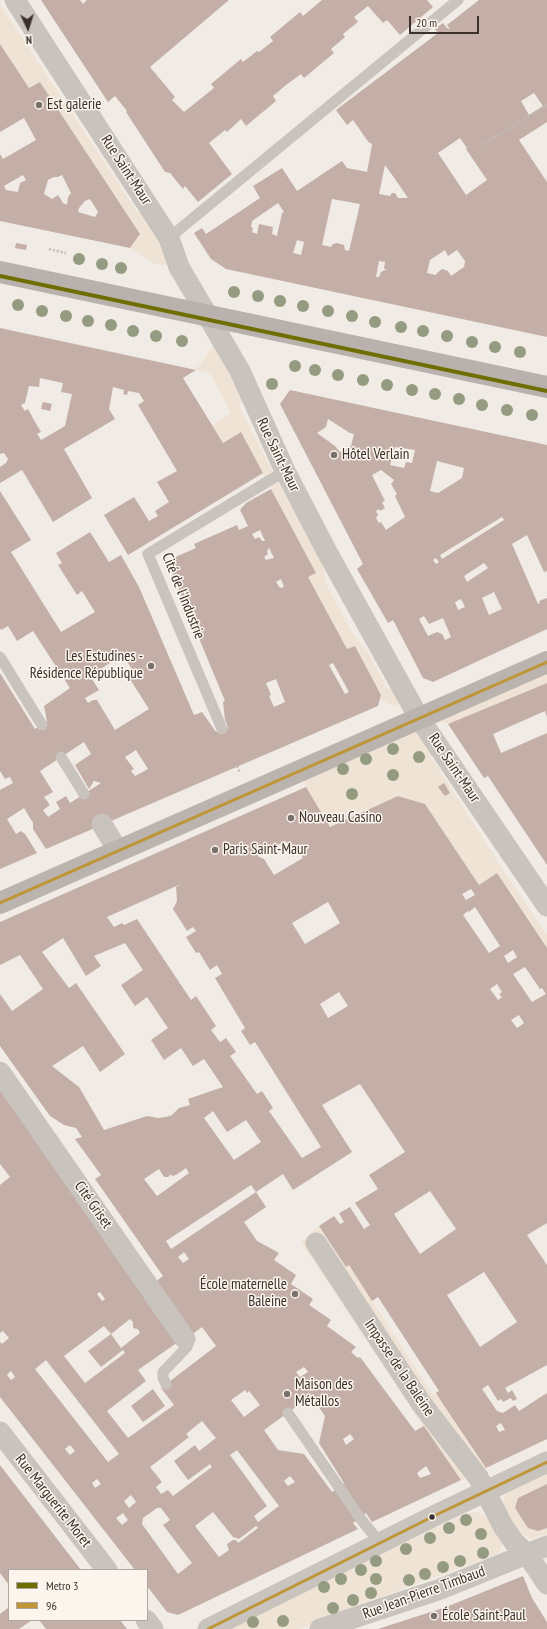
<!DOCTYPE html>
<meta charset="utf-8">
<style>
body{margin:0}
#map{position:relative;width:547px;height:1629px;overflow:hidden;background:#f0ebe5;font-family:"PT Sans Narrow",sans-serif}
canvas{display:block}
.legend{position:absolute;left:8px;top:1569px;width:140px;height:52px;box-sizing:border-box;background:#fbf5ee;border:1px solid #aea6a0;margin:0;padding:5px 7px;list-style:none;font-size:12px;color:#3b302b}
.legend li{display:flex;align-items:center;gap:8px;height:20px}
.legend b{width:20px;border:1px solid #aea6a0}
.north{position:absolute;left:8px;top:8px;width:40px;height:40px;-webkit-text-stroke:3px #fbf5ee;paint-order:stroke;rotate:176deg;font-size:11px;font-weight:700;line-height:16px;text-align:center;color:#3b302b}
.north::after{content:'';display:block;margin:auto;width:14px;height:18px;background:#3b302b;clip-path:polygon(50% 0,100% 100%,50% 72%,0 100%)}
.scale{position:absolute;left:409px;top:16px;width:70px;height:18px;box-sizing:border-box;border:2px solid #3b302b;border-top:0;padding-left:5px;font-size:12px;line-height:14px;white-space:nowrap;color:#3b302b;-webkit-text-stroke:3px #fbf5ee;paint-order:stroke}
</style>
<div id="map">
<canvas width="547" height="1629"></canvas>
<ul class="legend">
<li><b style="height:5px;background:#6e6e00"></b>Metro 3</li>
<li><b style="height:5px;background:#be9637"></b>96</li>
</ul>
<div class="north">N</div>
<div class="scale">20 m</div>
</div>
<script>
const c = document.querySelector('canvas').getContext('2d');
c.lineJoin = 'round';
function paint(path, color) { c.fillStyle = color; c.fill(path, 'evenodd'); }
function stroke(path, color, width, dash) { c.strokeStyle = color; c.lineWidth = width; c.lineCap = dash ? 'butt' : 'round'; c.setLineDash(dash || []); c.stroke(path); }
function label(font, color, halo, rows, align = 'center') {
  c.font = font + ' "PT Sans Narrow",sans-serif'; c.lineWidth = 3; c.setLineDash([]); c.textBaseline = 'middle'; c.strokeStyle = halo; c.fillStyle = color; for (const [text, x, y, turn = 0] of rows) {
    c.save(); c.translate(x, y); c.rotate((+turn || 0) * Math.PI / 180); c.textAlign = isNaN(turn) ? turn : align; if (halo) c.strokeText(text, 0, 0); c.fillText(text, 0, 0); c.restore();
  }
}
paint(new Path2D(`
 M0 4 137 212H144L159 234 169 266 153 263 130 248 140 234 40 82 29 88 0 44Z
 M213 346 218 352 243 399 239 407 323 567 326 583 352 633 368 652 387 688 395 690 399 702 398 707 380 700 381 695 355 646 347 649 308 577 316 573 241 432 223 443 212 425 231 413 210 373 196 370Z
 M547 669V683L448 724 438 721Z
 M416 730 436 753 431 757 502 868 547 935V948L497 873 479 885 425 804 398 796 330 827 306 787 302 777Z
 M319 1226 346 1267 349 1265 433 1395 436 1393 486 1468 461 1480 417 1417 301 1242Z
 M547 1468V1484L518 1498 515 1508 528 1528 538 1531 547 1528V1534L531 1539 521 1534 506 1510 503 1500 507 1492Z
 M477 1512 484 1515 501 1540 502 1545 500 1551 495 1555 352 1607 350 1612 299 1629H224L467 1513Z`), '#eee3d5');
paint(new Path2D(`
 M41 0H80L83 4 87 0H229L150 67 175 97 172 100 184 112 214 88 211 84 241 59 243 62 257 51 259 52 273 41 270 37 300 12 303 16 322 0H427L433 7 400 35 387 20 383 23 368 6 354 17 358 22 343 34 345 37 331 49 334 53 304 78 301 74 286 85 273 96 276 101 246 126 241 119 227 132 225 130 209 143 232 174 198 202 185 186 183 189 170 173 165 172 126 112 127 111 115 96 108 102Z
 M479 0H547V122L519 140 547 182V337L226 269 211 259 194 233 202 228 206 234 260 198 253 186 282 168 297 191 342 161 347 168 367 172 372 145 370 142 369 143 353 120 347 125 336 110 438 33 435 29 443 23 447 28 450 29 447 25ZM534 93 543 106 529 115 521 101ZM460 138 467 148 466 149 487 180 466 195 438 153ZM385 165 395 179 408 198H398L395 193H392L390 196 379 194ZM332 199 360 204 349 251 345 250 344 245 337 243 333 244 331 247 322 245ZM278 203 284 212 282 213 277 236 272 234 273 227 259 224 257 234 252 232 253 228 251 227 252 221ZM297 240 304 242 301 255 293 253ZM445 250 448 256 457 250 465 261 464 267 451 276 448 271 442 269 437 273 436 275 427 273 430 260ZM379 261 385 262 384 269H387L381 272 379 277H376Z
 M0 44 29 88 40 82 140 234 130 248 0 221V154L3 159 36 140 24 118 0 132ZM23 175 26 180 20 183 18 192 6 190 4 186ZM62 175 71 193 68 197 67 205 63 203 58 195 52 199 44 194 48 180 54 177H58ZM90 199 98 212 95 217 78 212 79 208 85 201Z
 M16 243 27 245 26 250 15 248Z
 M0 328 196 370 183 378 223 443 241 432 263 473 128 555 104 515 134 497 149 521 158 516 155 511 169 502 157 482 177 471 138 405 144 401 139 393 128 391 127 395 123 394 124 390 113 387 109 409 115 419 64 449 92 498 53 522 22 470 0 483V467L6 463 8 459 4 453 0 454ZM40 378 63 383 61 392 72 394 65 426 41 440 37 434 41 432 34 420 28 409 25 411 21 405 25 403 29 386 39 387Z
 M290 390 547 445V571L544 572 527 535 512 544 538 604 540 603 539 601 547 598V629L433 682 423 678 393 620 388 623 357 569 363 564 280 404ZM328 419 350 433 354 434 351 446 340 452 335 446 317 433 326 427ZM395 447 415 450 412 463 406 462 404 468 390 465ZM437 461 464 468 462 478 438 493 430 491ZM381 470 394 480 391 484 397 494 395 496 405 517 386 530 381 522 379 523 376 518 378 515 376 511 379 509 380 511 385 508 382 502 385 501 372 475ZM502 517 504 520 442 559 440 555ZM436 558 439 562 436 564 433 560ZM484 563 488 568 467 582 464 576ZM494 592 502 609 489 615 482 598ZM461 599 465 607 458 610 455 602ZM424 616 429 624 443 618 451 637 445 640 442 634 437 632 428 636 419 619Z
 M43 402 52 404 50 411 41 409Z
 M271 489 316 573 308 577 347 649 355 646 381 695 378 706 46 849 33 829V823L24 808 7 819 16 834 21 831 25 834 37 853 0 869V790L13 783 10 777 5 779 0 771V673L35 729 47 721 44 706 70 688 33 631 17 641 8 626 1 630 0 628V491L31 540 11 552 61 632 95 612 82 591 77 595 58 565 62 563 56 553 90 532 109 562 121 555 139 587 194 715 202 712 216 732 228 727 225 720 223 702 225 701 169 566 173 564 171 559 196 548 194 544 237 525 239 530 248 526 240 510 246 503ZM260 530 265 541H262L259 537 255 539 252 534ZM269 548 274 558 266 560 264 557 268 554 267 551ZM281 579 284 587 280 588 276 582ZM119 657 125 659 134 672 128 676 149 709 115 730 97 700H93L88 703 85 698 99 690 90 676ZM333 663 349 692 345 694 329 665ZM276 679 285 702 274 707 269 696 271 695 266 683ZM84 742 91 754 75 765 89 789 94 781 101 783 70 803 66 796 56 802 60 809 48 817 43 810 50 805 44 797 53 792 40 771ZM136 750 148 769 135 776 131 771 134 769 125 757Z
 M547 683V717L545 711 493 734 501 753 547 733V865L488 776 484 778 448 724Z
 M444 783 450 793 445 796 438 787Z
 M306 787 330 827 398 796 425 804 479 885 497 873 547 948V1223L527 1235 547 1265V1365L505 1388 508 1393 512 1390 517 1399 513 1401 511 1398 503 1402 501 1399 498 1401 488 1385 482 1389 497 1411 503 1413 515 1405 519 1411 547 1393V1439L486 1468 443 1404 436 1393 439 1391 378 1297 372 1301 349 1265 346 1267 319 1226 334 1216 340 1224 344 1222 339 1213 350 1207 364 1229 370 1225 355 1203 378 1189 369 1175 405 1152 360 1084 322 1105 352 1152 293 1190 283 1174 256 1192 266 1207 244 1222 257 1241 279 1253 274 1260 296 1275 291 1284 313 1299 309 1305 331 1320 327 1326 356 1347 351 1352 358 1358 360 1357 415 1431 424 1426 461 1480 372 1522 366 1513 353 1523 358 1529 178 1615 167 1612 147 1586V1570H135L0 1397V1342L2 1344 9 1338 3 1331 0 1333V1185L10 1177 0 1164V1090L178 1342 138 1370 146 1381 107 1411 128 1438 174 1405 161 1388 216 1346 202 1327 191 1335 154 1283 163 1276 95 1179 101 1175 75 1139 82 1137 76 1128 64 1125 50 1116 0 1046V994L12 1011 43 989 20 955 0 965V922ZM286 841 290 848 296 845 303 858 274 875 264 859 259 857 257 854ZM181 884 176 887 177 901 173 909 187 931 193 927 196 931 186 937 196 953 199 952 210 970 217 965 222 974 215 978 245 1028 241 1031 250 1045 255 1042 321 1147 302 1158 269 1111 273 1108 262 1091 257 1094 230 1056 236 1052 226 1038 220 1042 211 1030 216 1026 196 996 191 1000 137 919 124 925 122 923 114 927 107 917ZM471 889 475 895 466 900 462 894ZM328 902 340 923 305 944 292 923ZM475 907 500 946 489 953 463 915 468 911 470 912V911ZM63 938 86 976 101 966 94 956 125 943 143 970 121 985 135 1006 147 997 168 1028 151 1040 164 1060 181 1048 193 1066 204 1059 223 1087 188 1099 190 1105 179 1108 172 1115 166 1117 158 1118 147 1116 104 1130 79 1087 52 1066 83 1046 100 1072 125 1054 76 983 69 988 42 952ZM513 950 517 957 508 963 504 956ZM525 967 540 989 542 988 546 994 532 1002 513 974ZM497 984 502 992 499 994 502 997 498 1000 490 989ZM339 992 348 1006 328 1018 320 1004ZM519 1015 524 1023 517 1028 511 1020ZM213 1111 227 1132 246 1120 261 1142 234 1160 204 1118ZM186 1168 189 1173 157 1196 144 1179 159 1169 164 1177H168L171 1174 172 1176 176 1175ZM251 1185 256 1192 171 1249 166 1241ZM430 1191 456 1229 420 1254 394 1214ZM184 1252 189 1259 183 1263 178 1257ZM484 1272 517 1322 480 1347 447 1295ZM100 1292 105 1299 102 1301 97 1294ZM130 1319 133 1322V1328L138 1329 140 1333 121 1348 111 1334 88 1351 101 1367 123 1350 125 1353 85 1383 64 1356 104 1326 111 1334ZM46 1360 119 1454 108 1462 35 1369ZM304 1367 308 1372 300 1377 296 1372ZM11 1371 15 1377 11 1380 7 1375ZM245 1390 247 1393 249 1391 260 1405 244 1417 231 1400ZM311 1396 325 1416 319 1443 344 1483 332 1492 304 1454 278 1450 264 1430ZM202 1421 216 1438 199 1451 195 1445 174 1461 188 1480 210 1464 212 1467 173 1496 168 1490 161 1494 156 1487 162 1482 150 1467 189 1437 186 1434ZM501 1423 505 1430 499 1432 496 1426ZM350 1434 354 1439 346 1445 343 1439ZM70 1445 75 1451 70 1455 65 1449ZM237 1450 279 1506 258 1522 254 1516 267 1506 230 1455ZM426 1466 431 1474 420 1478 417 1473ZM290 1476 295 1482 288 1486 284 1481ZM97 1479 101 1484 95 1488 92 1483ZM131 1495 136 1502 129 1508 124 1501ZM157 1508H161L170 1520 163 1525 192 1563 178 1574 142 1524 143 1518ZM213 1512 233 1537 239 1539 256 1526 258 1528 238 1543 236 1540H233L227 1544 229 1550 219 1557 195 1526ZM123 1513 128 1520 122 1525 116 1518Z
 M153 1389 165 1406 143 1422 131 1406Z
 M0 1465 81 1570H9V1585L0 1573Z
 M547 1484V1528L538 1531 528 1528 515 1508 518 1498Z
 M523 1576 532 1598 547 1622V1629H378L446 1607Z
 M9 1607V1620H32L19 1629H0V1614Z
 M39 1620H120L127 1629H46Z`), '#c3afa7');
stroke(new Path2D(`
 M484 144 547 105
 M49 249 66 253
 M237 766 240 773`), '#c2bbb6', 2.5, [2, 2]);
stroke(new Path2D(`
 M169 238 458 0
 M0 657 42 725
 M222 729 148 554 285 471
 M61 757 84 794
 M166 1384 163 1378V1372L187 1347 188 1344 185 1339
 M288 1413 360 1518 380 1543`), '#c9c3be', 11);
stroke(new Path2D(`
 M15 0 169 238 179 267 240 371 285 471 326 550 419 718 547 906
 M102 824 118 851
 M0 1072 185 1339
 M316 1243 421 1403 478 1477 503 1526 514 1542 527 1554 547 1584
 M0 1432 107 1570
 M146 1620 153 1629
 M208 1629 438 1514 547 1462
 M320 1629 438 1590 547 1546`), '#c9c3be', 21);
stroke(new Path2D(`
 M0 903 547 662`), '#bab3ae', 22);
stroke(new Path2D(`
 M0 272 547 387`), '#b8b1ad', 22);
stroke(new Path2D(`
 M0 903 547 662
 M208 1629 438 1514 547 1462`), '#be9637', 3);
stroke(new Path2D(`
 M0 276 547 391`), '#6e6e00', 4);
c.fillStyle = '#959b80';
for (const [x, y] of [
 [79,259],
 [102,264],
 [121,268],
 [234,292],
 [258,296],
 [280,301],
 [18,305],
 [303,306],
 [42,311],
 [328,311],
 [66,316],
 [352,316],
 [88,321],
 [375,322],
 [111,325],
 [401,327],
 [133,331],
 [423,331],
 [156,336],
 [447,336],
 [182,341],
 [472,342],
 [495,347],
 [520,352],
 [295,366],
 [315,370],
 [338,375],
 [363,380],
 [272,384],
 [387,385],
 [412,390],
 [435,394],
 [459,399],
 [482,405],
 [507,410],
 [532,415],
 [393,749],
 [419,757],
 [366,759],
 [343,769],
 [393,775],
 [352,794],
 [466,1520],
 [449,1528],
 [481,1534],
 [430,1538],
 [406,1549],
 [483,1553],
 [376,1561],
 [460,1561],
 [443,1567],
 [361,1570],
 [425,1574],
 [341,1579],
 [376,1579],
 [409,1580],
 [324,1587],
 [371,1593],
 [353,1600],
 [333,1608],
 [283,1621],
 [253,1622]
]) { c.beginPath(); c.arc(x, y, 6, 0, 2 * Math.PI); c.fill(); }
for (const [x, y, r, color] of [
 [39,105,4,"#7a716c"],
 [334,455,4,"#7a716c"],
 [151,666,4,"#7a716c"],
 [291,818,4,"#7a716c"],
 [215,850,4,"#7a716c"],
 [295,1294,4,"#7a716c"],
 [287,1394,4,"#7a716c"],
 [432,1517,3.5,"#3b302b"],
 [434,1616,4,"#7a716c"]
]) { const dot = new Path2D(); dot.arc(x, y, r, 0, 2 * Math.PI); c.fillStyle = color; c.fill(dot); stroke(dot, '#fbf5ee', 1.5); }
label('15px', '#3b302b', '#fbf5ee', [
 ["Est galerie",47,105],
 ["Hôtel Verlain",342,455],
 ["Les Estudines -",143,657,"right"],
 ["Résidence République",143,674,"right"],
 ["Nouveau Casino",299,818],
 ["Paris Saint-Maur",223,850],
 ["École maternelle",287,1285,"right"],
 ["Baleine",287,1302,"right"],
 ["Maison des",295,1385],
 ["Métallos",295,1402],
 ["École Saint-Paul",442,1616]
], 'left');
label('15px', '#3b302b', '#fbf5ee', [
 ["Rue Saint-Maur",126,170,57],
 ["Rue Saint-Maur",278,455,64],
 ["Cité de l'Industrie",183,596,68],
 ["Rue Saint-Maur",454,768,56],
 ["Cité Griset",93,1205,55],
 ["Impasse de la Baleine",399,1368,56],
 ["Rue Marguerite Moret",53,1501,52],
 ["Rue Jean-Pierre Timbaud",424,1593,-20]
]);
</script>
